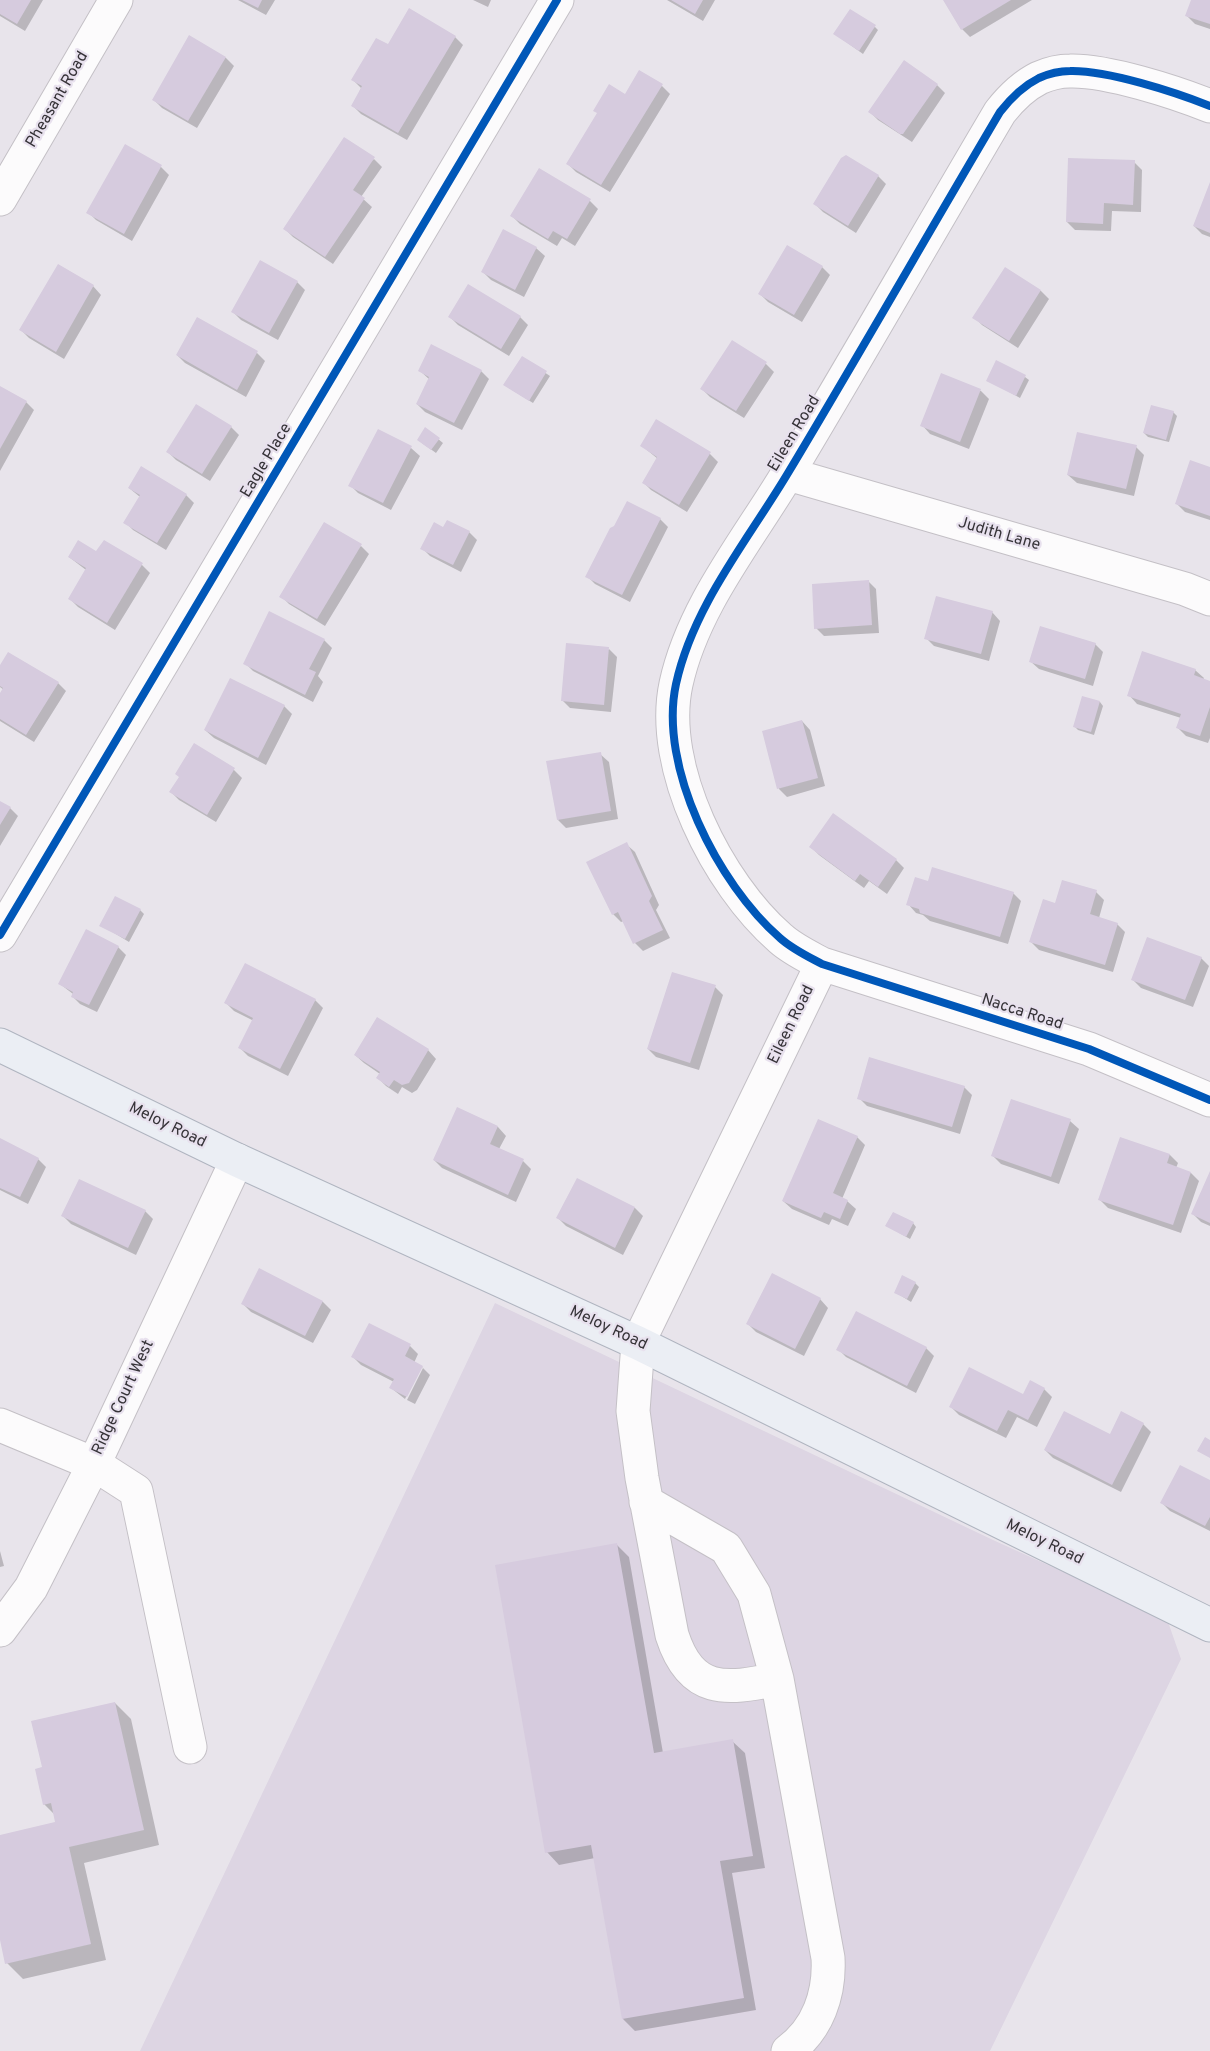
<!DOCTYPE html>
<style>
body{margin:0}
canvas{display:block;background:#e8e4eb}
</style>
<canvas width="1210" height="2051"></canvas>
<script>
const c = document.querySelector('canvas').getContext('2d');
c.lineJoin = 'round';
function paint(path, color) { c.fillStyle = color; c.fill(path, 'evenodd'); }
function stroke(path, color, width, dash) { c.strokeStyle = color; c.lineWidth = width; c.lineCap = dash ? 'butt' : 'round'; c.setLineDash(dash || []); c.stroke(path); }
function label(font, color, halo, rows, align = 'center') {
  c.font = font + ' Overpass,sans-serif'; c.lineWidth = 4.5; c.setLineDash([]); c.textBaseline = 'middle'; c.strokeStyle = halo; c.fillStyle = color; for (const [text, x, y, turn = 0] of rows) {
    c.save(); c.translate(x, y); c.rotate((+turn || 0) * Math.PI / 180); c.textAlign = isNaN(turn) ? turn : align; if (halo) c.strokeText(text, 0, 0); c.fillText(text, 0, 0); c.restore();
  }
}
paint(new Path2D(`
 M495 1303 993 1540 1167 1619 1181 1659 990 2051H140Z`), '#ddd5e3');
paint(new Path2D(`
 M0 0H43L25 31 0 16Z
 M238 0H275L266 15Z
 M473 0H491L488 7Z
 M667 0H715L703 21Z
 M944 0H1032L970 37 962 29Z
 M1192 0H1210V29L1195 24 1187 16Z
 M875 27 878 30 863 54 835 34Z
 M190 37 226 58 234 66 197 128 162 108 154 100Z
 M455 37 463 45 407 140 361 114 353 106 361 88 353 80 388 46Z
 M937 85 945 93 912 142 878 120 870 112Z
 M662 86 670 94 610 192 576 172 568 164 626 96Z
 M125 146 161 167 169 175 132 241 96 220 88 212Z
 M846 157 878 176 886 184 856 233 823 212 815 204Z
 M374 159 382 167 361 197 372 207 333 264 293 237 285 229Z
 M1134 162 1142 170 1141 212 1112 211 1111 231 1075 230 1067 222Z
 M540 170 590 201 598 209 575 246 562 238 557 246 520 224 512 216Z
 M1210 186V237L1202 234 1194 226Z
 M504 231 536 248 545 256 524 297 491 280 483 272Z
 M822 267 830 275 802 322 768 302 760 294Z
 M1005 269 1041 291 1049 299 1018 348 982 325 974 317Z
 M297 282 305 290 278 340 241 320 233 312Z
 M93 286 101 295 64 359 29 338 21 330Z
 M450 317H520L528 325 509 356 458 325Z
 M197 319 257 353 265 361 246 397 185 363 177 355Z
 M732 342 766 364 774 372 744 418 710 397 702 389Z
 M523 358 550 376 533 403 509 388Z
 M419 370 481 371 489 379 462 430 425 412 417 404 430 380Z
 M942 375 981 391 989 399 969 449 930 434 922 425Z
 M1025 377 1029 380 1020 398 988 380Z
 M0 388 26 402 34 410 0 471Z
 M1173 412 1177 416 1169 442 1148 437 1144 433Z
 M231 427 239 435 210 481 176 460 168 452Z
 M426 429 443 443 436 453 422 443Z
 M378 431 411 448 420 456 391 510 358 493 350 485Z
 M642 446 710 454 718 462 687 512 651 490 643 482 658 459Z
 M1136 447 1144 455 1134 496 1077 483 1068 475Z
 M1210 468V520L1185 512 1177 504Z
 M129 488 186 495 194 503 166 550 133 530 125 522 140 497Z
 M660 519 668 527 630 602 595 584 587 576Z
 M448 522 469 532 477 540 461 572 430 556 422 548 444 529Z
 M104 542 142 565 150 573 115 630 78 607 70 599 86 570 69 557 97 553Z
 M361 546 369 554 325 626 289 604 281 596Z
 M868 581 876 589 879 633 824 636 816 628Z
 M992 612 1000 621 989 661 934 646 926 638Z
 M324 640 332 648 318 676 323 682 313 702 253 671 245 663Z
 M1095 644 1103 652 1093 686 1039 669 1030 661Z
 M609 649 617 657 611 712 570 708 562 700Z
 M0 668 58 683 66 691 34 742 0 721V696L4 690 0 687Z
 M1195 670 1204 678 1203 680 1210 682V738L1208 743 1186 736 1178 728 1181 718 1137 704 1129 695Z
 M1083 697 1100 702 1103 706 1094 735 1078 730 1074 726Z
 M284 706 292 714 266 765 214 738 205 730Z
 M802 721 810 730 825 786 787 797 779 789 763 732Z
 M194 746 234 770 242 778 216 822 179 800 171 792 180 777Z
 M600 754 609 762 618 819 566 828 558 820Z
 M0 802 10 808 18 816 0 846Z
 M834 815 896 860 904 868 887 894 869 881 864 888 819 855 811 847Z
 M626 844 635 852 659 905 656 910 670 938 643 951 635 943 624 921 621 922 613 914 588 863Z
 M929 883 1013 893 1021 901 1008 944 930 921 923 915 916 913 908 904Z
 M1096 892 1104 900 1099 918 1117 924 1125 932 1113 972 1039 950 1031 942 1056 905Z
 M140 910 144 914 129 942 101 925Z
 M118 947 126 955 97 1012 80 1004 72 996 73 994 60 984Z
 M1201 958 1209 966 1193 1007 1141 988 1133 980Z
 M715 987 723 995 699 1070 656 1057 648 1049Z
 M315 1000 323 1008 288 1076 248 1056 240 1048 254 1021 234 1011 226 1003Z
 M378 1019 428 1050 436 1059 417 1090 412 1093 402 1087 398 1094 386 1086 378 1078 380 1074 364 1063 355 1055Z
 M964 1087 972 1095 960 1134 867 1106 859 1098Z
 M1012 1101 1070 1121 1079 1129 1059 1184 1001 1164 993 1156Z
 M458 1109 498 1127 506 1136 499 1149 523 1161 531 1169 516 1202 442 1168 434 1160Z
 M857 1137 865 1145 842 1199 847 1201 856 1209 848 1226 832 1219 829 1225 792 1209 783 1201Z
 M1121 1139 1170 1155 1178 1163 1176 1168 1191 1173 1199 1181 1181 1233 1108 1208 1100 1200Z
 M0 1140 38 1159 46 1167 28 1204 0 1190Z
 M1210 1177V1226L1201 1222 1193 1214Z
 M578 1180 635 1208 643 1216 623 1255 566 1226 558 1218Z
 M145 1211 153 1219 136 1255 71 1224 63 1216Z
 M913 1223 916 1227 910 1239 887 1226Z
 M260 1270 323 1302 331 1310 313 1343 251 1312 243 1304Z
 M773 1275 820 1299 828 1308 804 1356 756 1332 748 1324Z
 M915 1283 919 1287 911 1302 895 1292Z
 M370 1325 410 1346 418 1354 414 1363 423 1368H420L405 1399 391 1388 394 1382 361 1365 353 1357Z
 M926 1348 934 1356 916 1393 846 1357 838 1349Z
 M423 1368 430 1375 415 1404 407 1400Z
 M1044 1389 1052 1397 1037 1427 1017 1417 1006 1438 959 1415 951 1407 1023 1396Z
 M1143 1424 1151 1432 1121 1492 1053 1458 1045 1450 1111 1436Z
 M1210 1482V1531L1170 1511 1162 1503Z
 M616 1544 629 1557 663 1753 732 1741 745 1753 765 1868 732 1873 756 2010 635 2031 623 2019 595 1858 559 1865 547 1852Z
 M0 1551 4 1566 0 1567Z
 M115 1703 131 1719 159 1845 84 1863 106 1960 23 1979 7 1963 0 1933V1836L57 1823 55 1815 44 1804V1768Z`), '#0003');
paint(new Path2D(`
 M0 0H31L17 24 0 14Z
 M242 0H262L258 8Z
 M671 0H703L695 14Z
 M943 0H1011L961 30Z
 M1191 0H1210V24L1185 16Z
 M409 8 456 36 398 133 351 106 362 86 351 80 376 38 388 44Z
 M850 9 876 25 859 51 833 34Z
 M189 35 226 57 188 121 152 100Z
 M904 60 938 84 903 134H900L868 112Z
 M639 70 663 84 601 185 566 164 597 113 593 111 609 84 625 94Z
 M344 137 375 157 353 190 365 198 325 257 283 229Z
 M125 144 162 165 124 234 86 213Z
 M846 155 879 175 848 226 813 204 841 158Z
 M1068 158 1135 160 1133 205 1104 203 1103 224 1066 222Z
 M539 168 591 199 567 239 553 231 548 239 510 216Z
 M1210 182V233L1193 226Z
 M503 229 537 247 515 290 481 272Z
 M787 245 823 266 794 315 758 294Z
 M260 260 298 281 269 333 231 312Z
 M58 264 94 285 56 352 19 330Z
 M1005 267 1041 290 1009 341 972 318Z
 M468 284 521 316 501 349 448 317Z
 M197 317 258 351 237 390 176 355Z
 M732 340 767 362 736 411 700 389Z
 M431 344 482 370 454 423 416 404 429 377 418 371Z
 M522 356 547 371 529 401 503 385Z
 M996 360 1026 375 1016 396 986 381Z
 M941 373 981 389 960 442 920 426Z
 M0 386 27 401 0 449Z
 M196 404 232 426 202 474 166 452Z
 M1151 405 1174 411 1166 440 1143 433Z
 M656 419 711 452 679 505 642 483 657 457 640 446Z
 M425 427 440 438 431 450 417 440Z
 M378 429 412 446 383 503 348 486Z
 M1077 432 1137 445 1126 489 1067 475Z
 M1190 460 1210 467V516L1175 504Z
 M141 466 187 494 157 543 123 523 140 495 128 488Z
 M627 501 661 518 622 595 585 577 610 528 614 526Z
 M447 520 470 531 453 565 420 549 434 522 443 527Z
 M324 522 362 544 317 619 279 597Z
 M78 540 96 551 104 540 143 563 107 623 68 599 86 568 68 557Z
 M869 580 872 625 814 629 812 584Z
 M936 596 993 611 981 654 924 639Z
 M269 611 325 639 309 669 316 672 305 695 243 664Z
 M1040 626 1096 643 1085 679 1029 662Z
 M566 643 609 647 604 705 561 701Z
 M1142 651 1196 669 1194 675 1210 681V707L1200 736 1176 728 1181 714 1127 696Z
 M8 652 59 682 26 735 0 719V693L3 688 0 686V665Z
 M230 678 285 705 258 758 204 730Z
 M1082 696 1100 701 1091 732 1073 727Z
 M802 720 818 778 777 789 762 731Z
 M194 743 235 768 207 815 169 792 179 777 175 774Z
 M601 752 611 811 557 820 546 761Z
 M0 801 11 807 0 825Z
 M833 813 897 859 878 887 860 874 855 881 809 847Z
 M627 842 652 896 649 901 663 930 633 944 618 912 612 915 586 862Z
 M932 867 1014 892 1000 937 920 913 919 909 906 905 915 877 928 881Z
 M1062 880 1097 890 1090 914 1118 923 1105 965 1029 942 1043 899 1055 903Z
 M115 896 141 909 125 939 99 926Z
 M86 929 119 946 89 1005 71 997 73 992 58 984Z
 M1147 937 1202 957 1185 1000 1131 980Z
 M245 963 316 999 280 1069 238 1048 253 1018 224 1003Z
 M672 972 716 985 690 1063 647 1049Z
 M377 1017 429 1049 409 1083 402 1085 394 1080 389 1087 376 1078 380 1072 354 1055Z
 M869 1057 965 1086 952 1127 857 1099Z
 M1011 1099 1071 1119 1051 1177 991 1156Z
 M457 1107 498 1126 490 1144 524 1159 508 1195 433 1160Z
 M818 1119 858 1136 833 1193 848 1200 840 1219 824 1212 821 1218 782 1201Z
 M1120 1137 1170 1154 1167 1163 1191 1172 1173 1225 1098 1200Z
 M0 1138 39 1158 20 1197 0 1188Z
 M1210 1171V1223L1191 1214Z
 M577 1178 635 1207 615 1248 556 1218Z
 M79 1179 146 1210 128 1248 61 1216Z
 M893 1212 914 1222 906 1237 885 1226Z
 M259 1268 323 1301 305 1336 241 1304Z
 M772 1273 821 1298 795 1349 746 1324Z
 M902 1275 916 1282 907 1299 894 1293Z
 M856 1311 927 1347 907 1386 836 1350Z
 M369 1323 411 1344 405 1356 423 1366 407 1397 389 1388 394 1379 351 1357Z
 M969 1367 1023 1394 1030 1380 1045 1388 1028 1420 1008 1410 997 1431 949 1407Z
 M1064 1411 1110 1434 1121 1411 1144 1423 1112 1485 1044 1450Z
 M1205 1437 1210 1440V1458L1197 1451Z
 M1180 1465 1210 1480V1517L1205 1526 1160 1503Z
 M617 1543 654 1753 733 1739 753 1856 720 1861 744 1998 622 2019 591 1845 545 1853 495 1565Z
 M115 1702 144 1830 69 1847 91 1944 5 1964 0 1940V1835L55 1822 51 1803 43 1805 35 1769 42 1767 31 1721Z`), '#d6cbde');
const minor = new Path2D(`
 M1210 106C1175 92 1107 70 1070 71 1060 71 1048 74 1039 78 1023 86 1011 98 1000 112 929 232 860 353 788 473 748 540 693 606 676 684 658 767 718 884 780 938 792 949 807 956 822 964L1089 1049 1210 1100
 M0 199 116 0
 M788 474 1185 589 1210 599
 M0 935 557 0
 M0 1425 94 1464 136 1491 190 1747
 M646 1502 726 1548 754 1594 777 1679 828 1958C830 1994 818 2029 788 2051
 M0 1630 31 1588 94 1464 237 1160
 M777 1679C725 1690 691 1694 672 1635L642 1478 633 1411 638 1343 822 964`);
const major = new Path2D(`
 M0 1045 237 1160 638 1343 1210 1625`);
stroke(minor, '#c4c0c6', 35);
stroke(major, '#b0b5c0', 35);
stroke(minor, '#fcfbfc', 33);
stroke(major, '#ebeef4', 33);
stroke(new Path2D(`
 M1210 106C1175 92 1107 70 1070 71 1060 71 1048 74 1039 78 1023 86 1011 98 1000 112 929 232 860 353 788 473 748 540 693 606 676 684 658 767 718 884 780 938 792 949 807 956 822 964L1089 1049 1210 1100
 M0 935 557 0`), '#0057b8', 8);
label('16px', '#363338', '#e8e1ee', [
 ["Pheasant Road",58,100,-60],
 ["Eileen Road",795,434,-59],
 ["Eagle Place",267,461,-59],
 ["Judith Lane",999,535,16],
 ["Nacca Road",1022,1013,18],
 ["Eileen Road",792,1025,-64],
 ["Meloy Road",167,1126,26],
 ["Meloy Road",608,1329,25],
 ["Ridge Court West",124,1398,-65],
 ["Meloy Road",1044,1543,26]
]);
</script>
